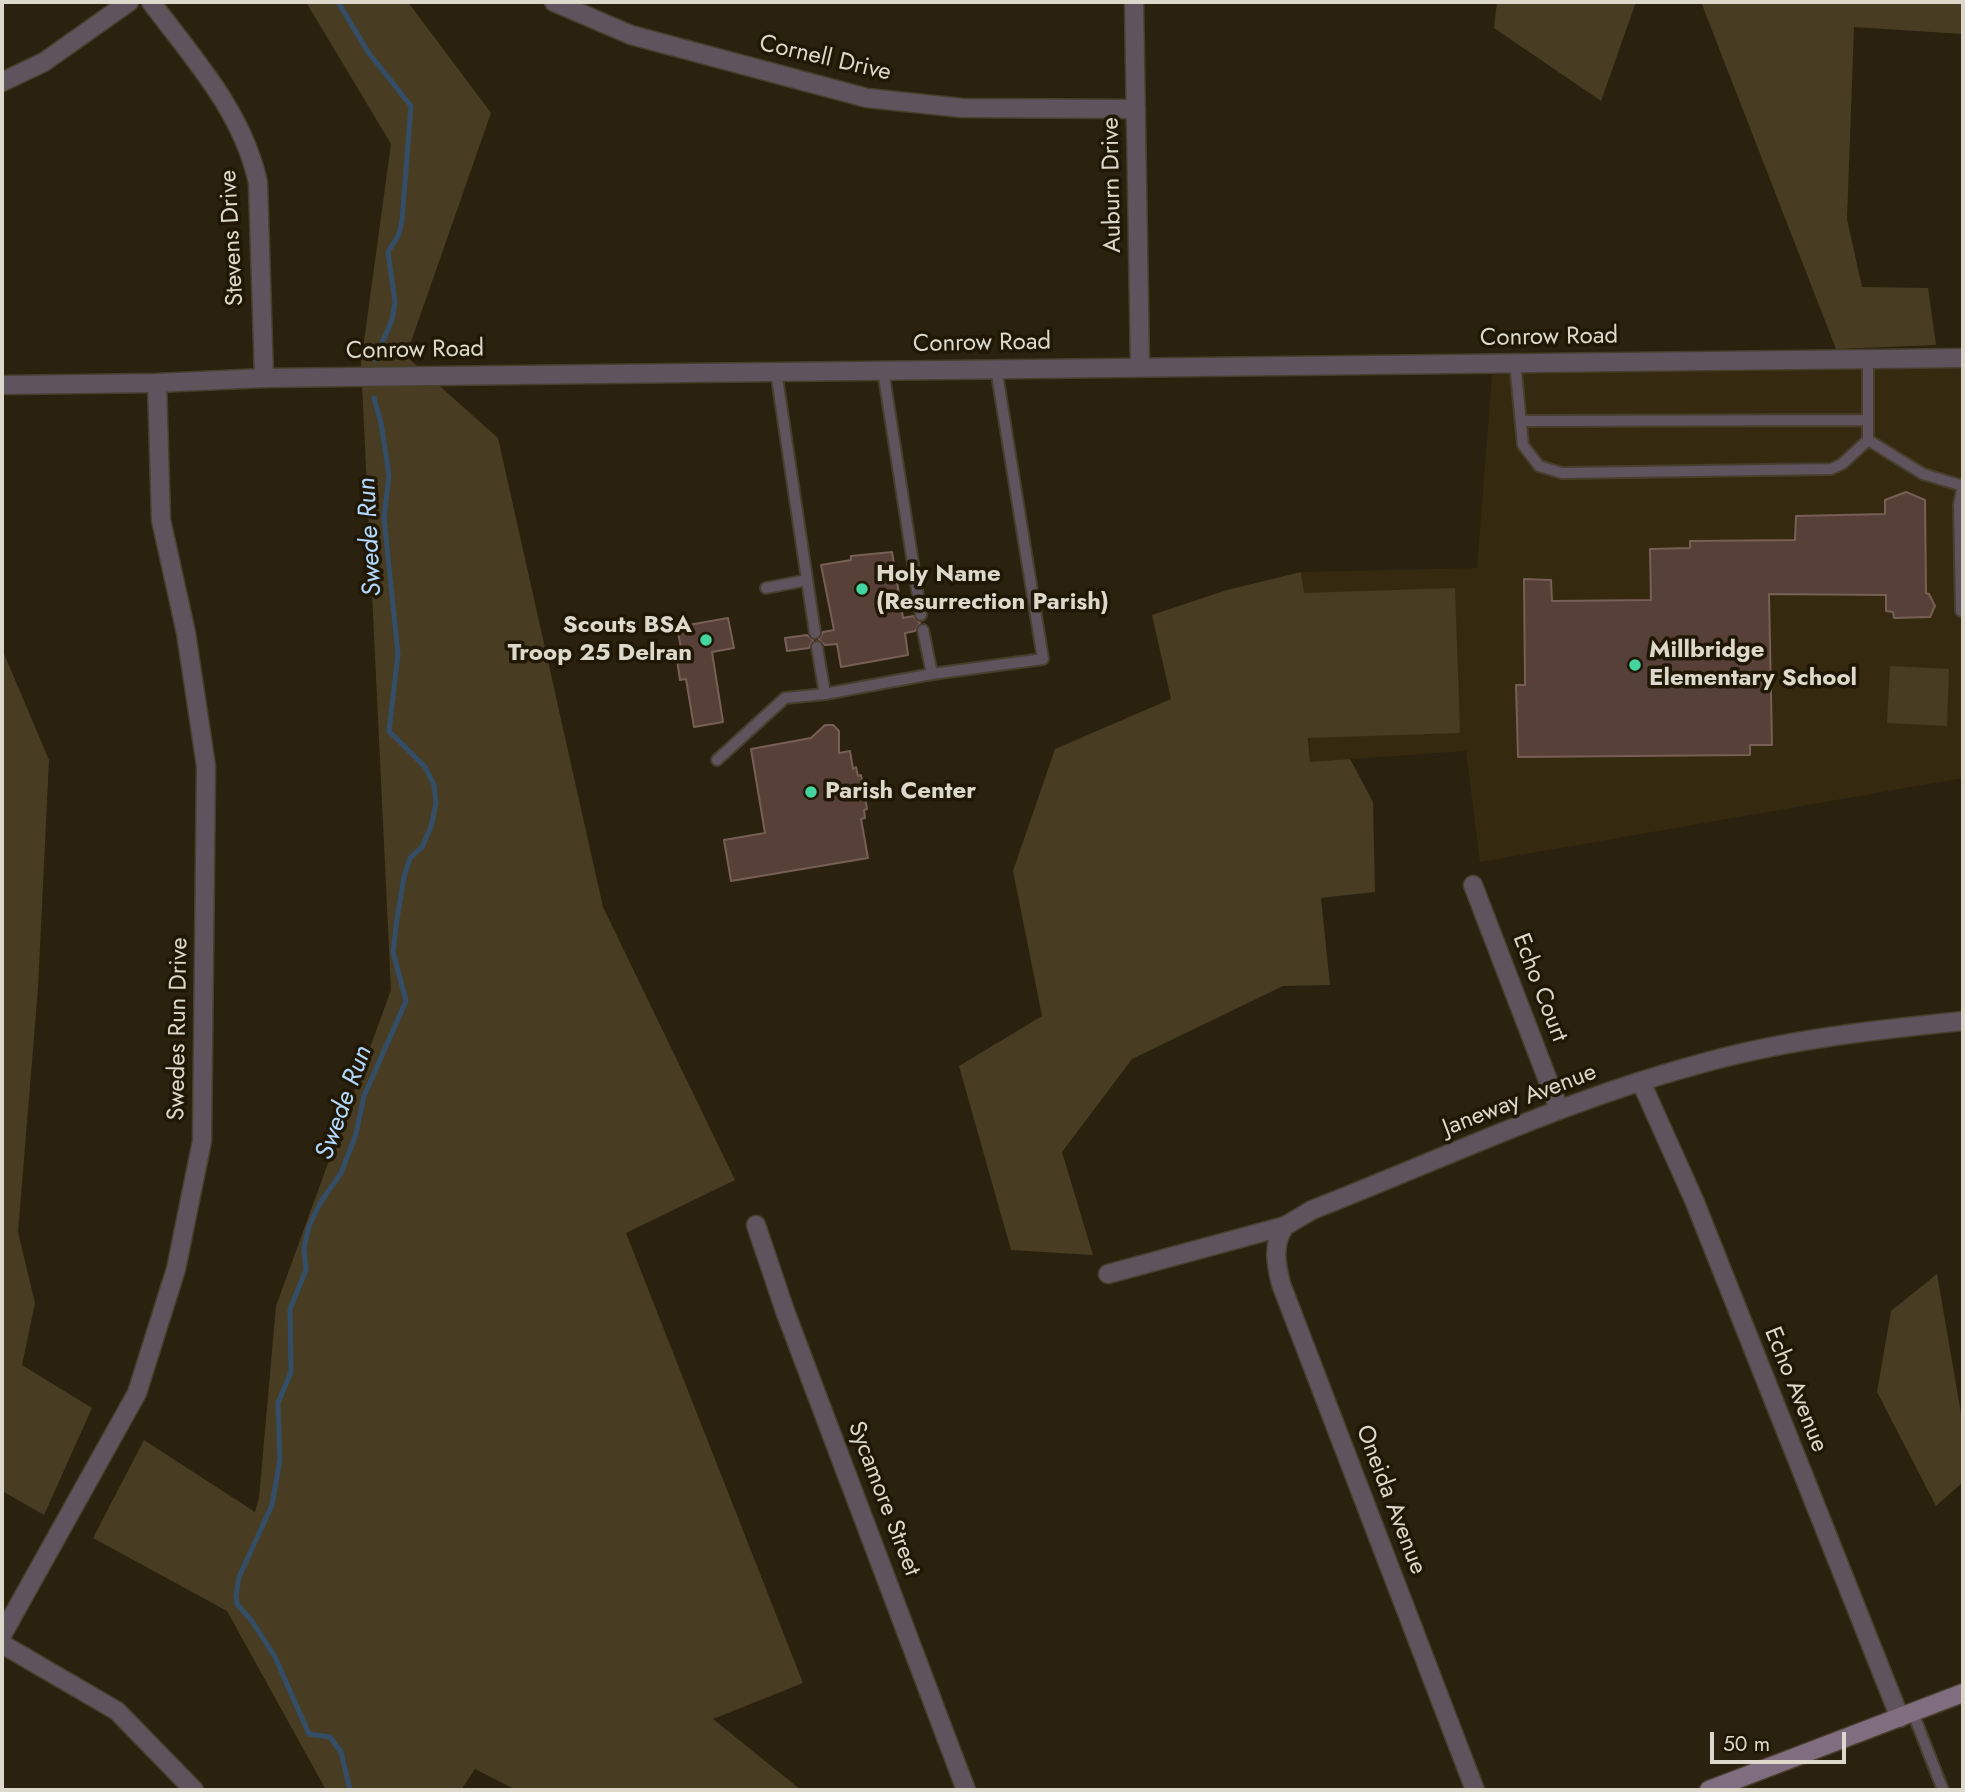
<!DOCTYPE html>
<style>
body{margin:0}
#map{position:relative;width:1965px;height:1792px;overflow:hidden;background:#2a220e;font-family:Jost,sans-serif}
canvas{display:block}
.frame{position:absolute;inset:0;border:4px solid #ddd8cc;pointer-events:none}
.scale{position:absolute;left:1710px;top:1732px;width:136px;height:32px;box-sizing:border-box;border:4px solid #ddd8cc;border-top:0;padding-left:9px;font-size:21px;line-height:24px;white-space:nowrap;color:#ddd8cc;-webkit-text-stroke:5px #201805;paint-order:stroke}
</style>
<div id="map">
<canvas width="1965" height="1792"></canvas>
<div class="frame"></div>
<div class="scale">50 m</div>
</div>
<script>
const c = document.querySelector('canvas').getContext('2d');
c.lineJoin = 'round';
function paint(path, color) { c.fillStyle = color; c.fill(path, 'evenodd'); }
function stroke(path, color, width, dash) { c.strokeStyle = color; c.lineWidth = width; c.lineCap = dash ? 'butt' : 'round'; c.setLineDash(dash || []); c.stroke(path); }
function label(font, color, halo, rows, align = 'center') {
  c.font = font + ' Jost,sans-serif'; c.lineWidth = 7; c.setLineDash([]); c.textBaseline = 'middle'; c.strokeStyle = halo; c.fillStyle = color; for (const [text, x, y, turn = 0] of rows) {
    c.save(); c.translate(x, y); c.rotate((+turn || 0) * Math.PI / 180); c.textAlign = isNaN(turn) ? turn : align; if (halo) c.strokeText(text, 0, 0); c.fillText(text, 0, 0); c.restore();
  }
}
paint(new Path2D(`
 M1963 358V778L1480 862 1466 751 1310 762 1301 572 1477 568 1493 363Z`), '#352a0f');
paint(new Path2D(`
 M306 2H408L491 113 406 356 498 438 603 907 735 1180 626 1233 803 1683 713 1719 801 1790H516L475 1769 461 1790H326L227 1611 93 1538 144 1440 255 1512 259 1498 276 1306 391 990 361 363 391 144Z
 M1497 2H1636L1601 101 1494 28Z
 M1701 2H1963V34L1854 27 1847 219 1862 287 1928 288 1936 345 1836 349Z
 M1301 572 1304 593 1455 588 1460 733 1308 738 1310 762 1350 759 1373 802 1375 892 1321 898 1330 985 1283 986 1132 1059 1062 1152 1093 1255 1011 1250 959 1066 1042 1016 1013 871 1055 749 1171 699 1152 615 1227 590Z
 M2 649 49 760 38 988 18 1232 35 1303 22 1365 92 1408 44 1515 2 1491Z
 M1890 666 1949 669 1947 726 1887 723Z
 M1937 1274 1963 1425V1482L1936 1506 1877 1392 1891 1311Z`), '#483d23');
stroke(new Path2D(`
 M338 2 368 52 411 106 402 220 399 234 388 252 395 302 392 320 375 359
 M350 1790 341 1752 330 1737 309 1734 275 1657 252 1621 237 1604 236 1596 239 1577 272 1505 280 1459 278 1403 291 1372 290 1309 306 1270 304 1248 309 1226 320 1203 341 1173 356 1134 364 1096 406 1001 393 952 397 919 404 877 410 858 422 847 431 827 436 803 434 785 425 767 389 731 398 654 384 518 389 475 381 423 374 398`), '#344e68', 5);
const building = new Path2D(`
 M1906 492 1925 500 1926 593 1929 594 1935 606 1930 617 1894 618 1893 612 1886 611V595L1769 594 1772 745H1750V755L1518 757 1516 685H1525L1524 579 1551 580 1552 601 1651 600 1650 549 1690 548V541L1795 540 1796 516 1885 514V500Z
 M892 552 903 618 913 616 920 623 915 631 905 633 908 655 841 667 837 644 825 645 819 640 823 632 834 630 821 565 851 560V556Z
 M728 618 734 648 712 652 723 722 694 727 686 679 680 680 676 653H682L677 627Z
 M807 635 813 640 809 648 787 651 785 638Z
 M825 725H833L839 731V753L850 751 853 769 856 767 858 776 861 775 867 809 864 810 865 818 861 819 868 858 731 881 724 840 765 833 751 749 811 738Z`);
paint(building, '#564037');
stroke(building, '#775f56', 2);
const service = new Path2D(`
 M1868 359V440L1923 474 1963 486
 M1515 362 1523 445 1539 466 1562 473 1831 469 1842 464 1868 440
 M883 370 921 615
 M776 371 815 633
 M1521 421 1868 420
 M766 588 807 580
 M1961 611 1959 505 1963 484
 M817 647 825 694 932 674 923 630
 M932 674 1043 659 996 368
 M717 760 785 698 825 694
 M1913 1713 1943 1790`);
const minor = new Path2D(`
 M151 2C193 58 243 112 258 183L264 378
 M554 2 631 35 867 98 962 108 1136 109
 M1134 2 1140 367
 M2 82 44 62 129 2
 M1473 885 1559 1109
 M1641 1082 1694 1200 1900 1718
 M756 1225 785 1311 966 1790
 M1285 1226C1272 1243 1276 1264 1281 1284L1475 1790
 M1108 1274 1285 1226 1312 1210C1440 1160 1563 1101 1696 1065 1782 1040 1874 1030 1963 1021
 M2 1635 137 1393 176 1269 202 1141 206 766 186 633 161 520 157 383
 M2 1644 117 1711 194 1790`);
const tertiary = new Path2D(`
 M2 385 157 383 264 378 1963 358`);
const secondary = new Path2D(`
 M1709 1790 1963 1693`);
stroke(service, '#473f2c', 14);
stroke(minor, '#473f2c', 21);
stroke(tertiary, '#473f2c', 21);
stroke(secondary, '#473f2c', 21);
stroke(service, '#5f535e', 10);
stroke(minor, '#5f535e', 18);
stroke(tertiary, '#5f535e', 18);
stroke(secondary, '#816d80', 18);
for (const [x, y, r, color] of [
 [862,589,7,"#43d4a0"],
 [706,640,7,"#43d4a0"],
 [1635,665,7,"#43d4a0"],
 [811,792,7,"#43d4a0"]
]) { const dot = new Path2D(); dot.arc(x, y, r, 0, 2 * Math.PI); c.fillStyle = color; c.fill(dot); stroke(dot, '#201805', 2.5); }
label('24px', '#ddd8cc', '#201805', [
 ["Cornell Drive",825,59,13],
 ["Auburn Drive",1113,185,-91],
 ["Stevens Drive",233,238,-93],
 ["Conrow Road",1549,338,-1],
 ["Conrow Road",982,344,-1],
 ["Conrow Road",415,351,-1],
 ["Echo Court",1539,988,69],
 ["Swedes Run Drive",179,1029,-89],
 ["Janeway Avenue",1520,1101,-21],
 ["Echo Avenue",1795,1390,68],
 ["Sycamore Street",883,1499,69],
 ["Oneida Avenue",1390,1500,69]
]);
label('bold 24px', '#ddd8cc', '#201805', [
 ["Holy Name",876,575],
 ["(Resurrection Parish)",876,603],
 ["Scouts BSA",692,626,"right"],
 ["Troop 25 Delran",692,654,"right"],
 ["Millbridge",1649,651],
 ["Elementary School",1649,679],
 ["Parish Center",825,792]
], 'left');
label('italic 26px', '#b1d8fe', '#201805', [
 ["Swede Run",371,537,-93],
 ["Swede Run",345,1103,-70]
]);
</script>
